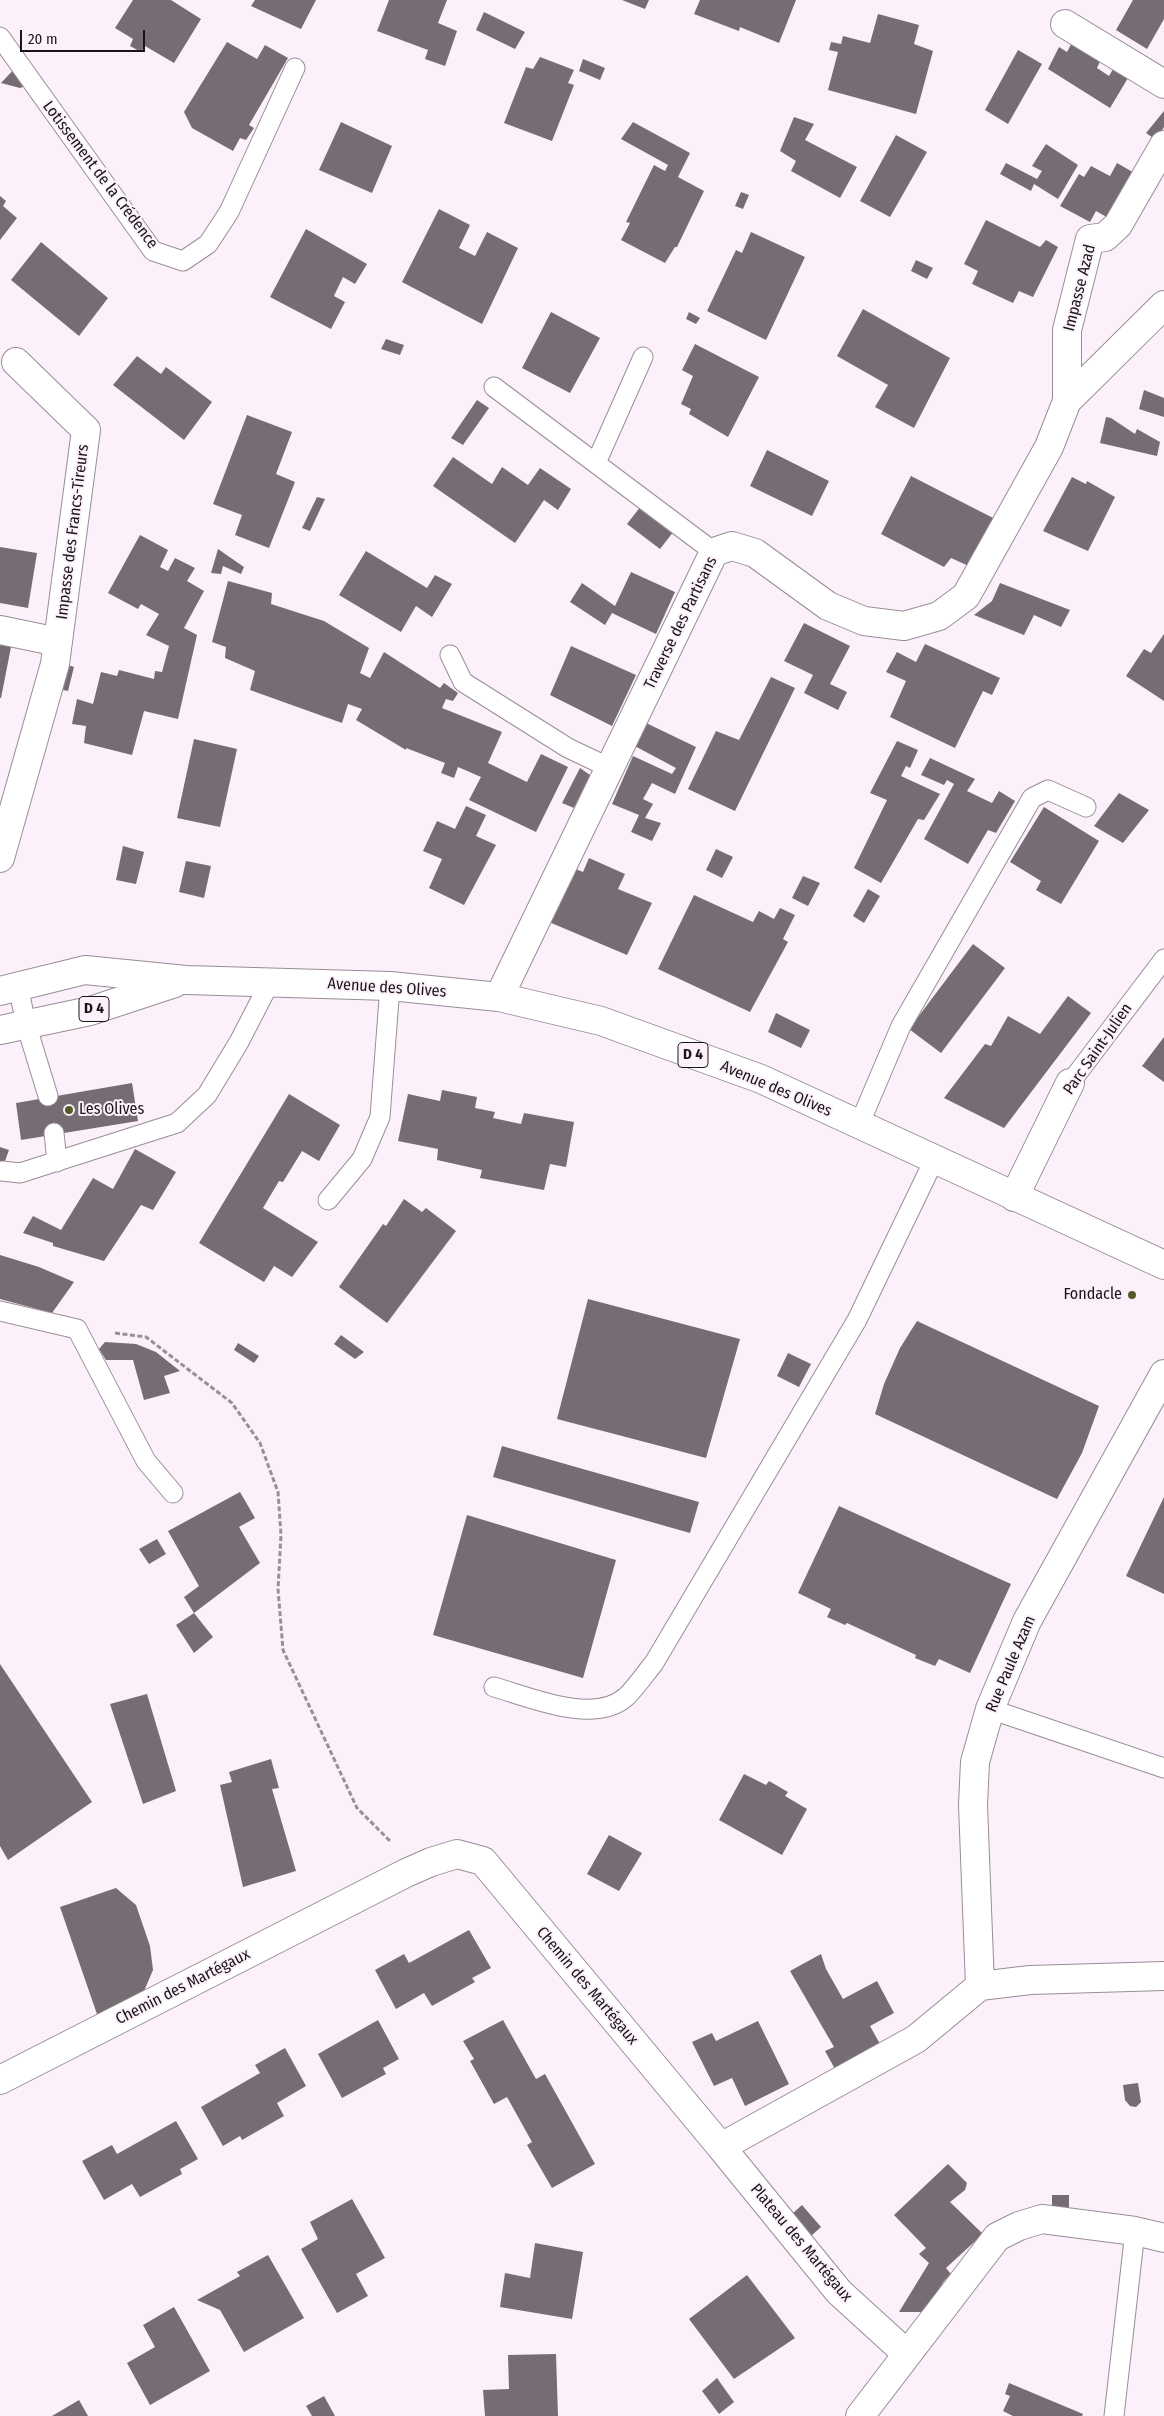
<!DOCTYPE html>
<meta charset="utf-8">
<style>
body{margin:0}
#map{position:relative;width:1164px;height:2416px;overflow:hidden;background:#fcf1fb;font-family:"Fira Sans Condensed",sans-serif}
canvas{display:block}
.scale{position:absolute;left:20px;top:30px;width:125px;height:22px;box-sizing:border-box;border:2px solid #191619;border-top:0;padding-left:6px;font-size:15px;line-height:18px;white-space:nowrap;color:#191619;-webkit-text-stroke:4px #fcf1fb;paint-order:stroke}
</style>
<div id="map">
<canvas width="1164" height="2416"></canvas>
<div class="scale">20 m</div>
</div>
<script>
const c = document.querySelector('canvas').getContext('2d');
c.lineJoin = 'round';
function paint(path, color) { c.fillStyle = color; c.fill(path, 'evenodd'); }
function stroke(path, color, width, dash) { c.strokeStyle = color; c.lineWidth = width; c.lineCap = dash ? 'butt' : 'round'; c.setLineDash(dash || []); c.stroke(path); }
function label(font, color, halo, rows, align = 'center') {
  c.font = font + ' "Fira Sans Condensed",sans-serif'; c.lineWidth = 4; c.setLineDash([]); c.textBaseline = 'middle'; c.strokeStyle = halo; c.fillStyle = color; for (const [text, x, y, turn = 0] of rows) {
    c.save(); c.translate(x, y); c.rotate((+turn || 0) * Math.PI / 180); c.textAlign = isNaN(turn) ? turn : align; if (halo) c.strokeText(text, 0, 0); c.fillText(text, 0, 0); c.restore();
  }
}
paint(new Path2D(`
 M133 0H171L201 19 174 63 145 46 141 52 130 46 133 39 115 28Z
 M255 0H316L301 29 251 6Z
 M389 0H447L438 23 457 31 445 66 425 59 428 50 377 31Z
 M622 0H649L645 9Z
 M700 0H796L779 43 740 27 739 31 694 14Z
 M1133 0H1164V19L1147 49 1116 30Z
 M484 12 525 32 515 49 476 30Z
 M878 14 919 25 914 44 933 51 916 114 828 90 838 52 829 50 831 42 841 44 843 36 870 43Z
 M1075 37 1103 55 1097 68 1109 76 1116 64 1131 73 1110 108 1048 69 1059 47 1067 52Z
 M227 42 257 59 265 45 288 58 249 125 254 128 246 140 240 138 233 151 192 128 184 112Z
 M1018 50 1042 64 1008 124 985 110Z
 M540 57 574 70 568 83 574 85 552 141 504 123 526 67 533 69Z
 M583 59 605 68 600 80 579 71Z
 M17 66 30 84 20 88 1 83Z
 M1164 111V127L1156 140 1146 133Z
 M794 117 814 124 805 140 857 167 840 198 791 171 796 161 780 151Z
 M341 122 392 146 372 193 319 170Z
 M633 122 690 153 678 177 704 191 677 247H675L665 263 621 240 630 223 626 222 654 165 665 171 668 165 621 139Z
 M896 135 927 152 890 217 860 201Z
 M1046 144 1078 165 1058 199 1034 184 1031 191 1000 174 1006 163 1037 179 1042 171 1032 166Z
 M1117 163 1136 174 1110 219 1096 211 1090 222 1060 206 1079 174 1084 177 1091 166 1110 176Z
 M741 192 749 195 743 209 735 206Z
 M0 196 6 201 3 206 17 218 0 240Z
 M439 209 470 225 459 248 475 256 487 232 518 248 482 324 402 282Z
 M986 220 1040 247 1046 240 1058 247 1033 297 1019 291 1013 303 972 284 978 271 964 264Z
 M306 229 367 264 355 284 343 277 334 296 345 302 331 329 270 297Z
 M751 232 805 257 766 340 707 311 736 250 742 253Z
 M41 242 108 298 79 336 11 280Z
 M916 260 933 268 927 279 911 271Z
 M863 309 950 358 914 428 875 407 888 385 837 356Z
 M551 312 600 338 570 393 522 368Z
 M689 312 700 318 696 324 686 319Z
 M386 339 404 345 400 355 381 349Z
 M695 344 759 377 728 437 689 414 691 409 681 404 693 376 682 370Z
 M137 356 161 374 166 367 212 402 184 440 113 385Z
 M1144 390 1164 398V417L1139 409Z
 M477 400 489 408 463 445 451 438Z
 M247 415 292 432 276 474 295 482 269 548 235 535 242 515 213 504Z
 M1106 417 1111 418 1135 434 1137 429 1160 442 1157 456 1100 443Z
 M767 450 829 481 812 516 750 486Z
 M453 457 492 484 502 467 528 485 540 468 571 489 558 510 544 500 515 543 433 486Z
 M911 476 997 520 971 567 951 558 944 567 881 534Z
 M1072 477 1086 484 1087 481 1115 497 1088 551 1043 531Z
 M317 497 325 499 310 531 302 528Z
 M641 506 674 531 660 549 627 524Z
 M140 535 168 550 160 567 168 571 175 558 195 568 187 581 204 591 184 628 197 635 178 719 144 711 132 755 84 743 86 726 72 724 77 699 93 704 101 672 117 676 119 670 154 679 155 671 162 672 169 646 146 635 159 614 141 604 138 609 108 593Z
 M0 547 37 553 28 608 0 603Z
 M218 549 244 567 241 574 223 566 221 574 211 573Z
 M366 551 427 588 435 575 452 584 432 617 416 606 401 632 339 595Z
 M631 572 675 592 656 634 612 613 605 625 570 602 582 583 615 606Z
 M228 581 272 593 271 604 324 621 369 648 360 673 370 678 384 652 440 688 444 683 458 693 453 701 446 699 442 708 502 732 488 763 527 782 541 754 568 767 536 832 469 800 481 777 458 767 454 778 441 773 445 763 406 748V750L356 720 362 709 348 704 342 723 250 690 255 671 225 658 226 647 212 642Z
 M1000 583 1070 610 1061 627 1034 615 1024 635 974 615 992 601Z
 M804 623 850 646 830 684 847 692 838 710 804 693 813 675 784 661Z
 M1164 634V701L1126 676 1144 649 1151 653Z
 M0 640 12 642 1 698H0Z
 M925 644 1000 678 992 695 983 691 955 748 890 717 906 681 886 672 897 652 916 662Z
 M571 646 636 675 612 726 550 695Z
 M65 664 74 667 68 691 58 689Z
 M771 677 795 688 735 811 688 789 716 731 739 740Z
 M642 721 696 747 675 794 652 783 643 799 653 804 645 818 661 823 652 841 631 832 639 815 612 804 633 756 672 774 676 768 631 744Z
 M194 739 237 749 220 827 177 818Z
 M897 741 918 750 910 768 906 766 901 776 940 794 924 820 918 819 881 883 854 868 887 800 870 793Z
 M930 758 975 779 967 791 992 803 999 791 1015 801 996 833 988 830 968 864 924 839 954 784 947 780 944 785 921 775Z
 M580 768 590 775 574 808 562 803Z
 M1119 793 1149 810 1123 843 1094 826Z
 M466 806 486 815 476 836 496 845 464 905 429 888 442 859 423 851 437 821 455 829Z
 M1044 807 1099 841 1061 904 1036 890 1041 881 1010 862Z
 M123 846 144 852 136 884 116 880Z
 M716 849 733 857 722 878 706 870Z
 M589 858 625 874 618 889 652 903 627 955 549 922 573 868 583 872Z
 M186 861 211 866 204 898 179 892Z
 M803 876 820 883 808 906 792 898Z
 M868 889 880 896 864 923 853 916Z
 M694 895 753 922 759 911 774 919 780 908 795 915 783 939 788 942 750 1012 658 969Z
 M973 944 1005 968 941 1053 909 1029Z
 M1068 996 1091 1013 1004 1128 944 1098 985 1044 991 1046 1008 1016 1040 1034Z
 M776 1013 810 1030 801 1048 768 1032Z
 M1164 1037V1082L1142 1066Z
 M132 1083 138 1121 21 1140 16 1103Z
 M442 1090 477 1097 475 1108 495 1112 493 1118 521 1124 524 1113 574 1122 566 1167 550 1164 544 1190 480 1178 482 1170 437 1160 438 1149 398 1141 408 1094 440 1101Z
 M289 1094 340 1125 319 1161 302 1151 283 1182 279 1181 263 1208 318 1242 292 1277 274 1266 264 1282 199 1243Z
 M0 1147 9 1150 0 1175Z
 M135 1149 176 1172 153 1210 141 1205 104 1261 53 1246V1243L23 1233 33 1216 61 1230 93 1178 113 1189Z
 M404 1199 422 1212 426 1208 456 1231 387 1323 339 1287 383 1224 386 1226Z
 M0 1255 39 1267 74 1282 52 1313 0 1299Z
 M588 1299 740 1339 706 1458 557 1419Z
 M917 1321 1099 1406 1082 1453 1057 1499 875 1414 884 1384 900 1348Z
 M341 1335 364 1352 355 1359 334 1344Z
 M105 1342 136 1344 156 1352 180 1371 164 1376 170 1393 144 1400 133 1360H106L99 1349Z
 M238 1343 259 1356 254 1363 234 1350Z
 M788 1353 811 1364 799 1387 777 1376Z
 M502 1446 699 1502 690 1533 493 1477Z
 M240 1492 255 1518 239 1527 260 1563 194 1613 184 1597 199 1586 168 1531Z
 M1164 1497V1594L1126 1576Z
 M839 1506 1011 1584 970 1673 939 1659 935 1666 915 1658 916 1655 847 1623 845 1625 827 1617 831 1609 798 1593Z
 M467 1515 616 1560 583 1678 433 1635Z
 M157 1539 166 1554 149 1564 139 1549Z
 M194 1613 213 1637 194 1653 176 1625Z
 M0 1664 92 1802 8 1860 0 1846Z
 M147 1694 176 1791 143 1804 110 1704Z
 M271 1759 279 1788 272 1789 296 1871 243 1887 220 1785 232 1782 229 1772Z
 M744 1774 766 1785 769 1781 788 1792 785 1796 807 1809 782 1855 719 1820Z
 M609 1835 642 1853 619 1891 587 1874Z
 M116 1888 136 1905 150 1946 153 1970 141 1998 99 2020 60 1907Z
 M469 1930 491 1968 472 1978 475 1982 432 2006 424 1993 396 2009 375 1970 404 1954 409 1963Z
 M821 1954 826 1969 843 1999 877 1981 894 2013 870 2026 880 2044 835 2069 825 2051 834 2047 790 1971Z
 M378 2020 399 2059 383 2068 386 2074 342 2098 318 2054Z
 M503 2020 536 2079 545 2074 595 2164 552 2188 527 2145 532 2142 507 2097 494 2104 470 2061 474 2059 463 2041Z
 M758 2021 789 2084 745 2106 732 2078 714 2086 692 2042 712 2033 716 2041Z
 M285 2048 306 2086 277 2103 284 2116 242 2140 240 2136 223 2146 201 2107 260 2073 255 2065Z
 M1138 2083 1141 2102 1136 2107 1130 2106 1125 2100 1123 2085Z
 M176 2121 198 2159 180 2169 182 2174 140 2197 132 2184 104 2200 82 2161 112 2145 117 2154Z
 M948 2164 967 2183 965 2190 950 2202 983 2234 946 2268 951 2274 944 2281 925 2312H899L929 2263 919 2254 926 2248 894 2215Z
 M1052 2195H1069V2208H1052Z
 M352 2199 385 2258 356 2274 368 2296 337 2313 301 2249 318 2239 310 2222Z
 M802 2205 821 2227 811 2236 792 2214Z
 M535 2243 583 2252 572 2319 500 2307 505 2273 530 2278Z
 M268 2255 304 2318 244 2352 220 2310 197 2300 240 2276 237 2272Z
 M747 2275 795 2338 734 2379 689 2319Z
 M174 2307 210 2371 150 2405 127 2363 155 2347 143 2325Z
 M556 2354 558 2416H485L483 2390 509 2389 508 2355Z
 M717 2378 734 2402 719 2414 702 2391Z
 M1009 2383 1083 2414 1082 2416H1013L1003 2411 1010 2396 1005 2394Z
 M324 2396 335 2416H312L306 2406Z
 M79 2400 88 2416H52Z`), '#756c74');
const service = new Path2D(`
 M0 37 153 251 183 261 208 244 229 212 295 68
 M494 387 714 552
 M596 463 643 357
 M450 655 463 682 568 748 610 768
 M18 986 26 1024 48 1096
 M1070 1083 1164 959
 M859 1125 901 1026 1032 798 1048 790 1086 807
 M54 1133 57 1162
 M2 1171 20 1173 177 1123 207 1095 239 1042 270 982
 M328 1200 362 1159 380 1117 390 986
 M0 1311 77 1329 146 1461 173 1493
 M494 1687C530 1697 595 1726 627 1696 637 1686 645 1674 654 1663L857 1320 934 1160
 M990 1709 1164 1768
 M1114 2416 1135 2231`);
const minor = new Path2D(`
 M1065 24 1164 84
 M1067 401V330L1090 239 1105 237 1118 225 1164 145
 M0 630 58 642
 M0 858 55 664 86 430 16 362
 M499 997 714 552 732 546 755 553 828 606 864 621 904 626 939 616 966 596 1049 447 1067 401 1164 305
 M1014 1197 1070 1083
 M980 1986 973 1805 975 1762 990 1709 1027 1621 1164 1374
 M0 2080 406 1873 431 1862 457 1854 483 1861 721 2147 916 2039 980 1986 1030 1980 1164 1976
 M721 2147 839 2292 907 2354
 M860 2416 997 2237 1019 2226 1042 2219 1135 2231 1164 2238`);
const primary = new Path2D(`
 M0 991 85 970 186 980 390 986 499 997 601 1021 761 1079 1164 1265
 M0 1030 90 1011 175 983`);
stroke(service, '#978e97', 21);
stroke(minor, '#978e97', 30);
stroke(primary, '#978e97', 30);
stroke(new Path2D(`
 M115 1333 146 1337 232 1403 260 1443 278 1492 281 1535 278 1589 283 1650 357 1808 391 1842`), '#979097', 3, [5, 2.5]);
stroke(service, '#fff', 19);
stroke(minor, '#fff', 28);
stroke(primary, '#fff', 28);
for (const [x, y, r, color] of [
 [69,1110,5,"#525a29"],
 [1132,1295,5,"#525a29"]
]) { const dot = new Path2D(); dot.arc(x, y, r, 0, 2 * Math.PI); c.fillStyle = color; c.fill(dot); stroke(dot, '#fcf1fb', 2); }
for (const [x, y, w] of [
 [94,1009,30],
 [693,1055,30]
]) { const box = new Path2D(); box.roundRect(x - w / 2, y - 12.5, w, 25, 4); c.fillStyle = '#fcf1fb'; c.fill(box); stroke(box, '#191619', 1); }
label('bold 15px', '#191619', null, [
 ["D 4",94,1009],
 ["D 4",693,1055]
]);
label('16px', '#191619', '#fcf1fb', [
 ["Lotissement de la Crédence",100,175,53],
 ["Impasse Azad",1080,288,-76],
 ["Impasse des Francs-Tireurs",73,532,-83],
 ["Traverse des Partisans",681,623,-64],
 ["Avenue des Olives",387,988,4],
 ["Parc Saint-Julien",1098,1049,-55],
 ["Avenue des Olives",776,1089,23],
 ["Rue Paule Azam",1011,1664,-67],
 ["Chemin des Martégaux",587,1986,50],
 ["Chemin des Martégaux",183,1987,-27],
 ["Plateau des Martégaux",801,2243,50]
]);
label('16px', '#191619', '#fcf1fb', [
 ["Les Olives",79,1110],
 ["Fondacle",1122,1295,"right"]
], 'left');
</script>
